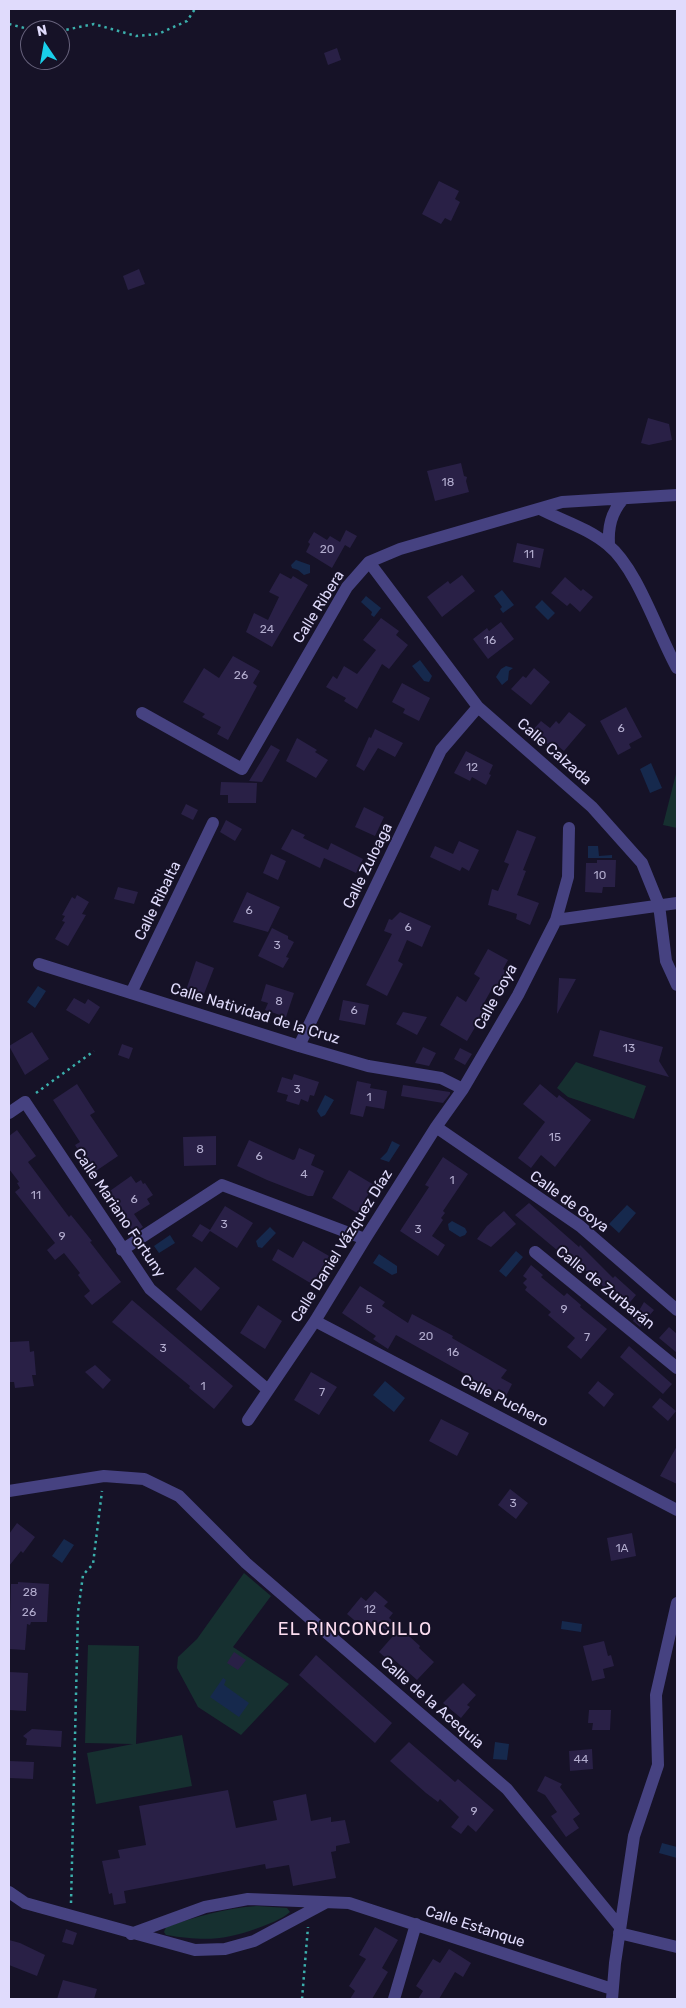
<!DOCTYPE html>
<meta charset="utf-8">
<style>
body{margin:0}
#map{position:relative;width:686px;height:2008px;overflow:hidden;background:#161227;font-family:Rubik,sans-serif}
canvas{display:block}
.frame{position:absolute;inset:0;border:10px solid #e0dbfc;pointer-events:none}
.north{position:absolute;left:20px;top:20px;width:50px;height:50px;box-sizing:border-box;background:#161227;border:1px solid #67627c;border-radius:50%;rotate:348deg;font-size:14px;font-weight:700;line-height:20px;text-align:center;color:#e0dbfc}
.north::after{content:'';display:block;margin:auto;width:18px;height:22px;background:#19cfea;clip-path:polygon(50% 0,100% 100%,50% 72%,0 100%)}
</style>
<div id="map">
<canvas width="686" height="2008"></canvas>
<div class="frame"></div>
<div class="north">N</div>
</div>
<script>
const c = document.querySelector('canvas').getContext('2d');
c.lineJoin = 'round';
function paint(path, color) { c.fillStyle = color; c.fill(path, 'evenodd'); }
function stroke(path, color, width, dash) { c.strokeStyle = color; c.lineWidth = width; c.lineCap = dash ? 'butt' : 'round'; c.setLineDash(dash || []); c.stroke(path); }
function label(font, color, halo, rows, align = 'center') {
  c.font = font + ' Rubik,sans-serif'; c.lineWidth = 4; c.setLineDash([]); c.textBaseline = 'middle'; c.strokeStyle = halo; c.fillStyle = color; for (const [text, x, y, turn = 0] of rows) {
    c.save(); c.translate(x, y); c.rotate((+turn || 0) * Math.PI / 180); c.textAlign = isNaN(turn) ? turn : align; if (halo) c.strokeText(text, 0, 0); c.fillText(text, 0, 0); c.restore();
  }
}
paint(new Path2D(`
 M677 770V828L663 825Z
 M576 1062 646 1086 634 1119 568 1097 557 1088Z
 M244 1573 271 1596 233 1647 289 1684 241 1735 198 1707 177 1668 178 1657 197 1639Z
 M88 1645 139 1646 136 1744 182 1735 192 1786 96 1804 87 1753 133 1744 85 1743Z
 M257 1906 287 1908 290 1912C282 1919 269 1924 258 1928 223 1941 203 1941 166 1935L164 1932 166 1927C196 1917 225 1908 257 1906Z`), '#163030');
paint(new Path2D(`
 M296 560 310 565V573L304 575 298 570 292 568 291 565Z
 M502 590 514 605 503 613 500 609 502 607 494 596Z
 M366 596 381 608 374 617 371 615 372 612 361 602Z
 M542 600 555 613 548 620 535 607Z
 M420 660 432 676 429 682 424 681 412 666Z
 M506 666 513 668 509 671 508 680 502 685 496 677 501 669Z
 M651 763 662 788 650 793 640 769Z
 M588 846H598L599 856 612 855V858H588Z
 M38 986 46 991 35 1008 27 1002Z
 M325 1095 334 1100 325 1115 321 1117 317 1111Z
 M392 1141 400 1145 389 1162 380 1159 387 1152Z
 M627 1205 636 1213 619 1233 609 1224Z
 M452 1221 465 1228 467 1232 465 1235 460 1237 449 1230 448 1224Z
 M270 1227 276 1233 262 1248 258 1247 256 1241Z
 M170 1235 175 1243 159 1253 154 1246Z
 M516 1251 523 1257 506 1277 499 1271Z
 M379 1254 397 1266V1273L392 1275 373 1263Z
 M385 1381 405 1398 394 1412 373 1395Z
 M64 1539 74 1545 62 1563 52 1556Z
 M562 1621 582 1624 581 1632 561 1629Z
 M223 1678 226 1680 224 1685 249 1703 239 1717 210 1697Z
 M495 1742 509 1744 507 1760 493 1759Z
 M662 1843 677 1847V1858L659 1853Z`), '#16294d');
paint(new Path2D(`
 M337 48 341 60 328 65 324 53Z
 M439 181 459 191 455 199 460 202 451 221 445 218 441 224 422 214Z
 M139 269 145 284 128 290 123 276Z
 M648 418 669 424 672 440 649 445 641 443Z
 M461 463 464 476 467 477 466 481 469 492 435 501 427 471Z
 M346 530 357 536 350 548 345 545 332 568 306 552 310 544 308 542 314 532 327 540 330 536 340 542Z
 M517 543 544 549 540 568 513 562Z
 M280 573 291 579 293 576 308 585 272 647 246 632 254 613 268 620 279 597 269 592Z
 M462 575 475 591 442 617 427 597 448 581 450 584Z
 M565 577 581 591 583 589 593 597 580 612 570 603 567 606 551 593Z
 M381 618 399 631 396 635 408 645 389 669 382 664 357 709 344 701 346 698 326 687 333 676 337 679 344 666 357 674 376 650 363 640Z
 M501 622 514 639 488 659 473 639 487 628 489 631Z
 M233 656 260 671 253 683 257 686 228 740 217 734 221 727 202 717 205 714 183 702 204 668 219 678Z
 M534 668 550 682 531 705 511 689 523 676 526 678Z
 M402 683 430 698 419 721 403 713 405 709 392 702Z
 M626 707 642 737 629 744 631 748 618 755 600 721Z
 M569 712 586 725 564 751 553 742 550 746 532 731 541 721 550 728 556 721 559 724Z
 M375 729 403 743 395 757 378 748 364 771 356 766 369 737 371 738Z
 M297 738 317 750 315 752 328 760 316 778 286 761Z
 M271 745 280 750 262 782 249 781Z
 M466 751 493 765 489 774 491 775 486 785 472 777 470 781 454 773Z
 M221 782 257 783 256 803H228V795H220Z
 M186 804 198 810 193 820 181 814Z
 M364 807 384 817 375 836 355 827Z
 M226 820 242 829 235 841 220 832Z
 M292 829 305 835 303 838 328 850 331 843 363 859 356 873 324 858 320 868 281 849Z
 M517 830 536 837 523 870 526 871 517 895 539 903 530 925 516 919 517 914 488 905 492 889 498 891 509 864 504 862Z
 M459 841 479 850 469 871 462 867 460 871 430 857 435 846 453 854Z
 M271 854 286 861 278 880 263 873Z
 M597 860H616L615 887H603L602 893 585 892 586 863H597Z
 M118 887 138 892 134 904 114 899Z
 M247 892 280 907 268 932 233 922Z
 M77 895 89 902 82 914 86 915 68 946 55 939 65 922 62 921 65 916 62 915 72 897 75 899Z
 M400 912 431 926 422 947 407 940 398 961 403 964 387 996 366 985 392 934 384 931 389 919 392 920Z
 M272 928 288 936V939L294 942 286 957 289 958 283 968 258 956Z
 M488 949 508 960 503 969 506 971 497 987 494 985 480 1010 484 1012 467 1041 440 1025 457 996 466 1002 480 978 474 974Z
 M196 961 214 968 202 999 185 993Z
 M559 978 576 979 557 1014Z
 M266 984 294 993 286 1017 265 1010 268 1003 261 1001Z
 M74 998 85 1004 88 999 100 1007 89 1024 66 1010Z
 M343 1000 369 1005 365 1025 339 1020Z
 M403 1012 427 1017 417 1035 396 1024Z
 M600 1030 663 1047 659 1061 669 1077 593 1056Z
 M32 1032 49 1059 25 1075 9 1046Z
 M122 1044 133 1048 129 1059 118 1055Z
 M423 1047 436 1053 429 1066 415 1063Z
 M460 1048 472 1054 465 1065 454 1059Z
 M294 1074 319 1082 314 1096 310 1095 308 1102 301 1099 299 1105 286 1101 288 1095 277 1092 282 1077 292 1080Z
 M357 1081 371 1084 370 1088 387 1091 384 1109 366 1106 363 1117 350 1114Z
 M77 1084 95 1112 90 1115 118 1156 93 1173 75 1145 80 1142 53 1100Z
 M540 1084 557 1098 559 1095 591 1120 555 1167 541 1155 531 1168 518 1158 545 1122 523 1104Z
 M403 1085 450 1092V1094L443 1103 401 1096Z
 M17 1130 36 1156 28 1162 69 1217 71 1215 92 1241 90 1242 121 1282 92 1305 84 1296 90 1291 78 1275 80 1273 64 1253 55 1260 47 1250 55 1243 15 1192 20 1188 17 1183 19 1182 9 1169V1136Z
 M216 1136V1165L184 1166 183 1137Z
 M249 1140 293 1160 295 1159 299 1148 315 1155 311 1165 324 1171 313 1196H308L267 1180 237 1166Z
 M443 1157 468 1174 443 1211 445 1213 441 1218 443 1220 432 1236 445 1245 438 1256 400 1231 429 1187 425 1185Z
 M349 1170 374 1185 357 1213 332 1198Z
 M131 1176 136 1183 141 1180 143 1184 145 1183 153 1195 147 1199 150 1204 134 1214 143 1227 134 1233 107 1193Z
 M529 1203 579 1247 580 1245 613 1278 615 1276 636 1295 626 1307 584 1269 582 1271 515 1215Z
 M225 1206 253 1223 237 1248 210 1231 202 1242 192 1236 200 1224 210 1230Z
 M504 1211 516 1224 491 1247 477 1239 487 1226Z
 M303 1241 329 1256 312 1284 272 1260 278 1249 293 1258Z
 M531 1265 543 1275 541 1277 564 1296 567 1293 581 1305 580 1307 607 1329 581 1359 567 1347 575 1338 548 1315 551 1312 525 1290 527 1287 523 1283 527 1279 523 1276Z
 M195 1267 220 1288 201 1311 176 1289Z
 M360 1286 385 1302 382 1306 408 1323 412 1314 453 1336 452 1338 507 1370 501 1378 512 1384 506 1396 467 1377V1375L396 1335 388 1349 373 1339 376 1336 342 1313Z
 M132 1300 233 1386 214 1409 189 1388 190 1386 112 1322Z
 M644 1302 654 1310 640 1327 633 1321Z
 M258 1305 282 1321 265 1349 240 1333Z
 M669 1327 677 1334V1353L659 1338Z
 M29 1341 30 1352 34 1351 36 1375H32L34 1386 15 1388 14 1382H9L10 1342Z
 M629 1346 672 1384 663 1394 620 1357Z
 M95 1365 111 1380 103 1389 85 1372Z
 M311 1372 337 1387 319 1415 294 1400Z
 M598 1381 614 1394 604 1407 588 1393Z
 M660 1398 676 1411 668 1421 652 1407Z
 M441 1419 469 1433 457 1456 429 1441Z
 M677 1446V1484L660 1476Z
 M510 1489 528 1503 516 1519 498 1505Z
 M17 1523 35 1537 23 1553 21 1551 9 1566V1534Z
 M632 1533 636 1556 611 1561 607 1538Z
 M18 1582 49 1584 47 1622H31L30 1625 27 1624 25 1650 9 1649 11 1584H18Z
 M375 1591 388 1602 384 1606 393 1613 389 1618 420 1646 419 1648 434 1662 417 1680 391 1657 388 1660 379 1652 393 1636 375 1621 367 1631 347 1614 361 1597 366 1601Z
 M604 1641 608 1656 611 1655 614 1666 603 1669 605 1678 592 1681 583 1646Z
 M234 1652 246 1660 238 1670 227 1663Z
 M316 1655 392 1723 375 1743 299 1675Z
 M9 1672 28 1673 26 1711 9 1710Z
 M463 1683 476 1695 467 1705 470 1707 461 1718 443 1703Z
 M589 1710H611L610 1730H592L593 1723H588Z
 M32 1729 62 1731 61 1747 26 1745 27 1739 23 1736Z
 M409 1742 455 1782 458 1779 494 1810 476 1832 468 1825 461 1834 451 1827 459 1817 440 1799 438 1802 426 1793 390 1761Z
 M592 1749 593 1769 570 1771 569 1751Z
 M9 1761 34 1762 33 1779 9 1778Z
 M545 1776 562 1784 560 1787 580 1814 573 1819 579 1828 566 1837 551 1816 557 1812 545 1795 537 1791Z
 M228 1790 236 1828 277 1820 273 1801 306 1794 311 1821 331 1817V1822L345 1820 350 1843 336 1846V1851L331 1852 336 1878 293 1886 289 1865 266 1869 265 1864 124 1891 126 1903 114 1905 112 1893 109 1894 102 1861 120 1858 118 1850 146 1845 139 1806Z
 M375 1927 398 1940 382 1968 388 1972 372 1999H350L355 1991 349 1986 366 1959 359 1955Z
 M66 1929 77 1933 73 1945 62 1942Z
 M9 1940 20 1943 45 1955 37 1976 9 1965Z
 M449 1949 471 1963 463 1977 455 1972 439 1999H418L423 1991 416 1986 433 1959 440 1963Z
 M63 1980 97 1989 94 1999H57Z`), '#292046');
stroke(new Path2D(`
 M9 24 32 30
 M60 31 94 24 136 36 158 34 187 21 195 9
 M36 1093 94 1051
 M71 1903 78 1612 83 1575 93 1564 102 1491
 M302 1999 308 1927`), '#3bafac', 2.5, [2.5, 4]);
stroke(new Path2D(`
 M540 509C563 521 588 528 608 545 637 568 658 634 677 668
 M609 545C608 527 611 513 623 499
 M369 562 478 707 592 807 642 863 659 905 666 961 677 985
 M142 713 242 769 347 587 369 562 400 549 562 502 677 495
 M556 920 568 877 569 828
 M39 964 299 1046 368 1066 441 1078 463 1089
 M131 993 213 823
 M299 1046 441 750 478 707
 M9 1113 25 1102 150 1289 268 1390
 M436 1127 580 1226 677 1310
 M122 1250 222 1185 365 1239
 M535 1252 677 1368
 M315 1321 677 1510
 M248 1420 315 1321 365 1239 436 1127 463 1089 518 995 556 920 677 903
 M9 1491 104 1476 144 1479 179 1496 246 1563 507 1789 620 1927
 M9 1892 25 1903 195 1950 225 1949 254 1941 325 1903
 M619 1933 677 1947
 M131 1934 205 1907 248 1899 349 1903 612 1989
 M394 1999 416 1924
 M612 1999 615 1963 634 1836 658 1765 656 1695 677 1603`), '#464281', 12);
label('12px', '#b2acce', null, [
 ["18",448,483],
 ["20",327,550],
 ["11",529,555],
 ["24",267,630],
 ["16",490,641],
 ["26",241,676],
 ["6",621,729],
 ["12",472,768],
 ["10",600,876],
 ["6",249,911],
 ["6",408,928],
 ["3",277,946],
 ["8",279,1002],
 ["6",354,1011],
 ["13",629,1049],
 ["3",297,1090],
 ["1",369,1098],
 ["15",555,1138],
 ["8",200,1150],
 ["6",259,1157],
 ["4",304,1175],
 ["1",452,1181],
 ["11",36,1196],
 ["6",134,1200],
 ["3",224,1225],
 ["3",418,1230],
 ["9",62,1237],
 ["5",369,1310],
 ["9",564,1310],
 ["20",426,1337],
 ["7",587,1338],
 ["3",163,1349],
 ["16",453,1353],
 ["1",203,1387],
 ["7",322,1393],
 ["3",513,1504],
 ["1A",622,1549],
 ["28",30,1593],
 ["12",370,1610],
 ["26",29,1613],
 ["44",581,1760],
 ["9",474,1812]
]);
label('15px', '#e0dbfc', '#161227', [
 ["Calle Ribera",319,607,-58],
 ["Calle Calzada",554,752,41],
 ["Calle Zuloaga",368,866,-64],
 ["Calle Ribalta",158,901,-64],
 ["Calle Goya",496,997,-61],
 ["Calle Natividad de la Cruz",255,1014,17],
 ["Calle de Goya",569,1202,36],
 ["Calle Mariano Fortuny",119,1213,56],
 ["Calle Daniel Vázquez Díaz",342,1246,-58],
 ["Calle de Zurbarán",605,1288,39],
 ["Calle Puchero",504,1401,27],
 ["Calle de la Acequia",432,1703,41],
 ["Calle Estanque",475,1927,18]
]);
c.letterSpacing = '1px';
label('18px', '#fcddf0', '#161227', [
 ["EL RINCONCILLO",355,1630]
]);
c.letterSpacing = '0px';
</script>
